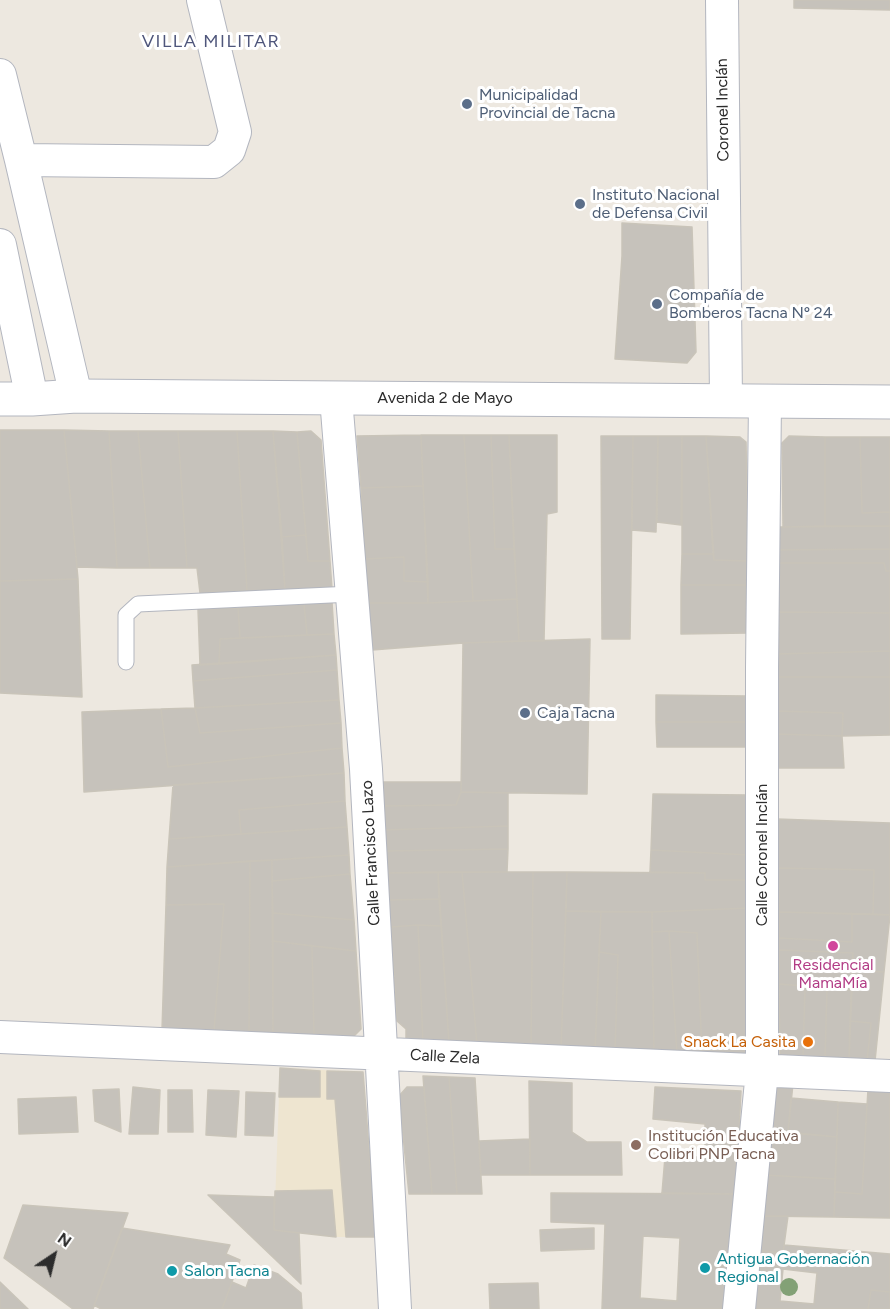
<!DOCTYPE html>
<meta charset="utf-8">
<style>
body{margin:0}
#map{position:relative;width:890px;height:1309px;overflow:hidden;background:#ede8e0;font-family:Figtree,sans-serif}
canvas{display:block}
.north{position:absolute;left:24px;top:1225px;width:60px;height:60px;-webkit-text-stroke:4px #fff;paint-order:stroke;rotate:35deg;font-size:16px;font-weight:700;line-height:24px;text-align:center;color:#2c2c2c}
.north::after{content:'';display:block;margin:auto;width:21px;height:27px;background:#2c2c2c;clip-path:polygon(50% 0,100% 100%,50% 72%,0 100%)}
</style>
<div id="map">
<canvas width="890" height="1309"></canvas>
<div class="north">N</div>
</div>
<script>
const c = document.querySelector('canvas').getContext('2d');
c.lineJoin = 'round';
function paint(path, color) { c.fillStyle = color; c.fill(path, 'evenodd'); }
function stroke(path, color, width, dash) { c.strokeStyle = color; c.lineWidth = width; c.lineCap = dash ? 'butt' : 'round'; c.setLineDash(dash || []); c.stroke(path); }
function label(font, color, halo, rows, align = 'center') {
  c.font = font + ' Figtree,sans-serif'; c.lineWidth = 6; c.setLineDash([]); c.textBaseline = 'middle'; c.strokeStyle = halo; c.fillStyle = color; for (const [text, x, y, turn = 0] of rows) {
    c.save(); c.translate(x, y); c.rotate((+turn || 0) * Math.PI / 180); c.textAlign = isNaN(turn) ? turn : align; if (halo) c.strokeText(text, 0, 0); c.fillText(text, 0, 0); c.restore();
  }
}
paint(new Path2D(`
 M280 1068 363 1072 376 1237H336L274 1230Z`), '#eee5d0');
const building = new Path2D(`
 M794 0H890V10L794 8Z
 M622 223 692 227 696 352 687 363 615 359 622 256Z
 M0 430H64L78 579 0 581Z
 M64 430 109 431 117 568 77 567Z
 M109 431H138L150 568H117Z
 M138 431H178L187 568H150Z
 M178 431H237L247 591 200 593 197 568H187Z
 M237 431H273L285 590 247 591Z
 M273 431 297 432 306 535 282 537Z
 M311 431 321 440 330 561H308L297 432Z
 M421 435H464L473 601 428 603Z
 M421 435 423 486 361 488 357 436Z
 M464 435H491L495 549H514L517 599 473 601Z
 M491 435H509L514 549H495Z
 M509 435H557V512L547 514 544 641H519Z
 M601 436H633L630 639H602Z
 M633 436H658L656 532 632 530Z
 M658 436H682L681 525 657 522Z
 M682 436H706L713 554H682Z
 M706 436 740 437 746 442 748 561 714 560Z
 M789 436 825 437V526L783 527 782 443Z
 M825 437H860L862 513 890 512V526H825Z
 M860 437H890V512L862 513Z
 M423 486 428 582 404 581V557L365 559 361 488Z
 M890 526V549L775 550V527Z
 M306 535 308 561H330L332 589 285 590 282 537Z
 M890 549V571H886L884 563H776L775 550Z
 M682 554H713L714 560 748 561V585H681Z
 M404 557V581L428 582V603H368L365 559Z
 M776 563H884L886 571H890V613L776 612Z
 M78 579 82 697 0 693V581Z
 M681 585H748V633L681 634Z
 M517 599 519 641 463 643 372 650 368 603H428Z
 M332 602 334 634 307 635 304 604Z
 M304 604 307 635 240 638 238 608Z
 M238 608 240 638 220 639 219 664 200 665 198 609Z
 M776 612 890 613V651L776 654Z
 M334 634 336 655 219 664 220 639Z
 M590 639 587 794 461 792 463 643Z
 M890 651V677H775L776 654Z
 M336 655 337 670 193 681 192 665Z
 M337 670 339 700 195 708 193 681Z
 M775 677H890V735L842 736 843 713 776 711Z
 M656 695 747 696V722H656Z
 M339 700 341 723 200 733 195 708Z
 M195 708 200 733 341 723 342 748 168 767 161 709Z
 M161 709 168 767 342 748 344 773 84 792 82 712Z
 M776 711 843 713 842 736 775 734Z
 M656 722H747V747H657Z
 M775 734 842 736 844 768H776Z
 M344 773 345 801 239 810 241 834 169 839 173 785Z
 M381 782H461V792L456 805 382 806Z
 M461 792 508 793V826L384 830 382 806 456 805Z
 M653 794 748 795 749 855 651 850Z
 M345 801 347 827 241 834 239 810Z
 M777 819 890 823V915L873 914 874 870 778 868Z
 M508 826V849L385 851 384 830Z
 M347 827 349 855 167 867 169 839Z
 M508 849 507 872 387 873 385 851Z
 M651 850 749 855V880H705V873L650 872Z
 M349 855 350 874 272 881V860Z
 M272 860 273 1034 249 1032 250 861Z
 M250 861 249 1032 214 1031 224 904 166 905 167 867Z
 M778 868 874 870 873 914 779 912Z
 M438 872H462L477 1045 449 1044Z
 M438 872 439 899 389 900 387 873Z
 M462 872H533L531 1048 477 1045Z
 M533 872H567L561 1050 531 1048Z
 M567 872 705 873V880H749L750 908 652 912 566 911Z
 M350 874 354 920 273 913 272 881Z
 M439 899 441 926 418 925 391 927 389 900Z
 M224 904 214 1031 162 1030 166 905Z
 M750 908 753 1055 702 1054 697 933 669 931 652 932V912Z
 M566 911 601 912 595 1051 561 1050Z
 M601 912H652L654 1053 615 1051 618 955 599 952Z
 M779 912 852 914V942L779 938Z
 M273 913 354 920 356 951 273 941Z
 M852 914 890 915 884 972 852 970 853 953 779 950V938L852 942Z
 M418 925 441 926 449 1044 423 1043Z
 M418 925 423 1043 406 1042V1029L397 1021 391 927Z
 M669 931 677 1054 654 1053 652 932Z
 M669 931 697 933 702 1054H677Z
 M273 941 312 946 314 1035 273 1034Z
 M312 946 356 951 361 1029 353 1037 314 1035Z
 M779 950 853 953 852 990 779 984Z
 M599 952 618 955 615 1051H595Z
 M852 970 884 972 875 1061H867L871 1023 850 1021Z
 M779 984 805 986 803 1057 780 1055Z
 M805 986 827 988 825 1058 803 1057Z
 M827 988 852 990 849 1060 825 1058Z
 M850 1021 871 1023 867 1061 849 1060Z
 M280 1068 320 1071V1097H279Z
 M327 1071 363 1072 376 1237H346L335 1099H327Z
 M423 1076 449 1077 457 1194H432Z
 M449 1077 475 1078 482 1194H457Z
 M529 1081 572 1083V1132L587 1142H621L622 1175H530Z
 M765 1084H793L788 1132 767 1131Z
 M133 1087 160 1090 158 1134H129Z
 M407 1087H424L432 1194H409L399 1096Z
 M655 1087 741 1091 736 1194 662 1193 665 1157H705V1124L653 1119Z
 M119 1089 121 1132 95 1121 93 1090Z
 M868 1089 890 1090V1218L834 1217 835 1192 862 1194Z
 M168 1090H192L193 1132H168Z
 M208 1090 239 1091 236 1137 206 1135Z
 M246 1092 275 1093 273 1136 245 1135Z
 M76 1097 78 1132 19 1134 18 1099Z
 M791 1098 838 1102 837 1137 788 1132Z
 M838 1102 867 1104 862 1194 835 1192Z
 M767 1131 837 1137 835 1179 764 1175Z
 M530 1139V1175H481L479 1141Z
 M764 1175 835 1179 834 1217 762 1216Z
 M332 1190 336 1237 274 1230 275 1191Z
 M551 1193 736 1194 729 1309H602L605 1224 551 1222ZM643 1236 680 1238 677 1301 640 1298Z
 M208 1195 274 1197V1230L299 1233 301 1284Z
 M23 1205 128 1213 93 1309H73L4 1258Z
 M762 1216H788L783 1253 753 1250Z
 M122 1228 230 1245 226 1254 240 1260 222 1309H101L94 1305Z
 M594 1228V1249L541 1251 540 1230Z
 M784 1245 890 1254V1292L871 1290 868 1309H749L753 1250 783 1253ZM783 1269 817 1273 814 1304 780 1301Z
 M254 1265 278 1274 301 1293 302 1309H222L232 1282 246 1288Z
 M0 1282 28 1309H0Z
 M538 1283 539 1309H490L489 1284Z
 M871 1290 890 1292V1309H868Z`);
paint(building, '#c6c2bb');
stroke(building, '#c9c4b9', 1.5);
const lane = new Path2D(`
 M126 662V615L138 604 352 594`);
const street = new Path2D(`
 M722 0 726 400
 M0 75 21 160 76 396
 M21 160 214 162 229 150 235 132 203 0
 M0 245 32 399
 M336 398 366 769 395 1309
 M0 1037 890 1076
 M739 1309 762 1071V667L765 401`);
const secondary = new Path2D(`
 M0 399H32L76 396 890 402`);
stroke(lane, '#b3b6bf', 17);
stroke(street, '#b3b6bf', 34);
stroke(secondary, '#b3b6bf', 35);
stroke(lane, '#fff', 15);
stroke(street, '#fff', 32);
stroke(secondary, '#fff', 33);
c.fillStyle = '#83a176';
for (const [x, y] of [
 [789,1287]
]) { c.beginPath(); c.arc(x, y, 9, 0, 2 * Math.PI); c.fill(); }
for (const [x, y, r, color] of [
 [467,104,6,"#5c6f8a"],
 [580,204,6,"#5c6f8a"],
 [657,304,6,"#5c6f8a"],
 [525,713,6,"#5c6f8a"],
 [833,946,6,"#d1479c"],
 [808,1042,6,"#e8710a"],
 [636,1145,6,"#8d6e63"],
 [705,1268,6,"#0f9aa8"],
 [172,1271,6,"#0f9aa8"]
]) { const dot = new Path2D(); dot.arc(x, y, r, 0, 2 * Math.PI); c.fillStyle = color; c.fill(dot); stroke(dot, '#fff', 2); }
label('16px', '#4e5e75', '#fff', [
 ["Municipalidad",479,95],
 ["Provincial de Tacna",479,113],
 ["Instituto Nacional",592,195],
 ["de Defensa Civil",592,213],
 ["Compañía de",669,295],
 ["Bomberos Tacna Nº 24",669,313],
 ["Caja Tacna",537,713]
], 'left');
label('16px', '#2c2c2c', '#fff', [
 ["Coronel Inclán",723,110,-91],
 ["Avenida 2 de Mayo",445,398],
 ["Calle Francisco Lazo",371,853,-93],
 ["Calle Coronel Inclán",762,855,-90],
 ["Calle Zela",445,1057,3]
]);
label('16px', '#b23c85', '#fff', [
 ["Residencial",833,965],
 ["MamaMía",833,983]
]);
label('16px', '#c56008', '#fff', [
 ["Snack La Casita",796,1042]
], 'right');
label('16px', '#785e54', '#fff', [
 ["Institución Educativa",648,1136],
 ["Colibri PNP Tacna",648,1154]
], 'left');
label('16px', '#0d838f', '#fff', [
 ["Antigua Gobernación",717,1259],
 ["Regional",717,1277],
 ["Salon Tacna",184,1271]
], 'left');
c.letterSpacing = '1.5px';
label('18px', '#4f567b', '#fff', [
 ["VILLA MILITAR",211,42]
]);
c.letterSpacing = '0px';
</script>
